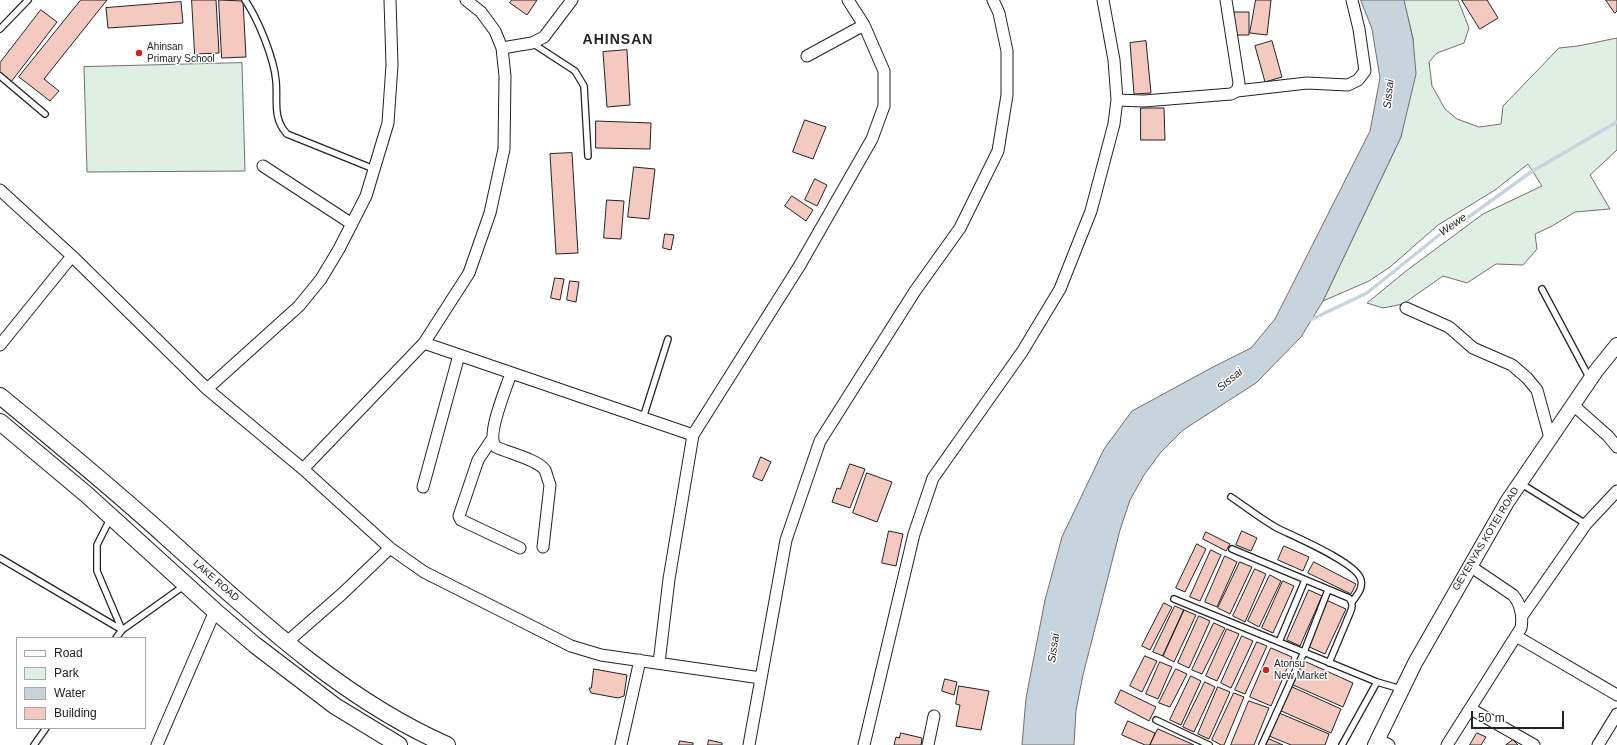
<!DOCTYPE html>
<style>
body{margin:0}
#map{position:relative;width:1617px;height:745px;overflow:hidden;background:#fff;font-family:Arial,sans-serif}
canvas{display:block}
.legend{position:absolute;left:16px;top:637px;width:130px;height:92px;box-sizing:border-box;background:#fff;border:1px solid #a7a7a7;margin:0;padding:5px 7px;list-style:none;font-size:12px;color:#222}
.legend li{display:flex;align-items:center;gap:8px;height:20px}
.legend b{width:20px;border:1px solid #a7a7a7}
.scale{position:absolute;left:1471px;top:711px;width:93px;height:18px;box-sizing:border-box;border:2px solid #222;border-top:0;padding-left:5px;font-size:12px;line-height:14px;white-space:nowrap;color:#222;-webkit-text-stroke:3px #fff;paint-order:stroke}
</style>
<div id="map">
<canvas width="1617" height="745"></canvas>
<ul class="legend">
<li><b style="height:5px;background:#fff"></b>Road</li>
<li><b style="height:11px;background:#e0efe3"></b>Park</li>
<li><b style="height:11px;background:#c7d3dd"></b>Water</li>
<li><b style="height:11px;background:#f3c9c0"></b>Building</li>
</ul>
<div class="scale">50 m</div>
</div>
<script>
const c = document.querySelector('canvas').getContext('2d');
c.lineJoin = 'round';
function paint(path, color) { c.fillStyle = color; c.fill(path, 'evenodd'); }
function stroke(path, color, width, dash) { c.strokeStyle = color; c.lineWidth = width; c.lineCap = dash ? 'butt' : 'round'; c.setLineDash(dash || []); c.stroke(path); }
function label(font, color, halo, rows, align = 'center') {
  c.font = font + ' Arial,sans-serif'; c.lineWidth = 3; c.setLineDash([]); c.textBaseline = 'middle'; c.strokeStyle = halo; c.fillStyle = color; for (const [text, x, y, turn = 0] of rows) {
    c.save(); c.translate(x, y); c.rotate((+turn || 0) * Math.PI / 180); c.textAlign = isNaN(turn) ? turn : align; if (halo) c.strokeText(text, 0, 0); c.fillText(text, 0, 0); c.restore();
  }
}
const green = new Path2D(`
 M1404 0H1458L1469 28 1464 43 1437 53 1429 62 1432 86 1445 109 1457 119 1479 127 1501 124 1503 106 1559 48 1578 46 1617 38V150L1590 175 1610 209 1575 212 1552 226 1535 234 1537 249 1523 265 1496 264 1467 283 1443 276 1403 304 1383 308 1367 303 1406 271 1483 214 1542 186 1528 164 1495 190 1438 225 1390 267 1369 281 1323 301 1401 137 1413 39Z
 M242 63 245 171 87 172 84 67Z`);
paint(green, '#e0efe3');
stroke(green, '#6f6f6f', 1);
const water = new Path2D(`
 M1361 0H1404L1413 39 1416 74 1401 137 1323 301 1301 337 1256 383 1183 430 1161 452 1144 475 1130 500 1120 530 1083 675 1076 710 1074 745H1022L1026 698 1045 600 1062 537 1104 449 1132 411 1213 367 1251 348 1275 319 1370 131 1380 78 1372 29Z`);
paint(water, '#c7d3dd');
stroke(water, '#6f6f6f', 1);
stroke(new Path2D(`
 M1308 321 1367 293 1443 232 1470 216 1531 172 1617 122`), '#c7d3dd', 3.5);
const building = new Path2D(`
 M81 0H107L44 79 59 91 50 101 19 77Z
 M192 0H216L219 53 195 54Z
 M219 0 243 1 246 57 222 58Z
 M512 0H537L527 15 510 3Z
 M1256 0H1271L1267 35 1250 33Z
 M1462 0H1487L1498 18 1480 29Z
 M1606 0H1617V11L1615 13Z
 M181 2 183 23 108 28 106 8Z
 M41 10 57 22 11 82 0 73V63Z
 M1234 12H1249V35H1233Z
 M1146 41 1151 93 1134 94 1130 43Z
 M1272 41 1282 77 1265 82 1255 46Z
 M627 50 630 105 607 107 603 52Z
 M1141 108H1164L1165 140H1141Z
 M805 120 826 127 813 159 793 152Z
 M596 121 651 123 650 149 596 148Z
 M572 153 578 253 556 254 550 154Z
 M634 167 655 169 649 219 628 217Z
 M815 179 827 185 817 206 805 200Z
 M792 196 813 210 806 221 785 206Z
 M607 200 624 201 621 239 604 238Z
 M665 234 674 235 671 250 663 248Z
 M555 278 564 279 560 300 551 298Z
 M570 281 579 282 576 302 567 300Z
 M761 457 771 462 762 481 753 477Z
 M850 464 865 469 850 508 832 502 837 488 840 489Z
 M867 473 892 482 877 522 853 513Z
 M889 531 903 534 896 566 882 563Z
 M1242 531 1257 538 1251 551 1236 545Z
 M1206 532 1230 544 1226 551 1203 539Z
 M1197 544 1206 549 1185 592 1176 588Z
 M1284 546 1309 557 1303 571 1278 560Z
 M1211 550 1221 555 1200 601 1190 597Z
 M1225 556 1237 562 1217 607 1205 602Z
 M1240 562 1252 567 1230 614 1218 608Z
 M1314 562 1356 584 1351 594 1308 573Z
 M1255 569 1266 574 1245 622 1233 616Z
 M1270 575 1281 581 1259 627 1248 621Z
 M1283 581 1294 586 1273 633 1262 628Z
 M1309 590 1322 596 1300 646 1287 640Z
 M1326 600 1346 609 1325 654 1307 646Z
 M1164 603 1172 607 1150 650 1142 646Z
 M1175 606 1184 610 1163 656 1153 652Z
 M1184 610 1196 615 1174 662 1163 656Z
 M1199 616 1210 621 1189 668 1178 663Z
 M1214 623 1225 628 1202 674 1192 670Z
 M1227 629 1239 634 1217 681 1206 676Z
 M1242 636 1253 641 1231 688 1221 683Z
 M1257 642 1267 646 1245 694 1235 690Z
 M1271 648 1292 657 1271 706 1250 697Z
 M1145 656 1157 661 1142 692 1130 686Z
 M1302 660 1353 683 1343 707 1291 684Z
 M1160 662 1172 667 1158 699 1146 694Z
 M594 669 627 675 624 696 618 698 591 693 589 688H591Z
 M1176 669 1187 674 1170 707 1159 703Z
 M1191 676 1201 681 1181 725 1170 720Z
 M945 679 957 682 954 695 942 691Z
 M1205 682 1215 687 1194 732 1183 727Z
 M959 686 989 691 981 730 956 726 960 705 956 704Z
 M1290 686 1341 709 1331 733 1279 710Z
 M1218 687 1230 692 1209 739 1198 734Z
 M1121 690 1156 707 1149 721 1115 703Z
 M1234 693 1244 697 1224 745H1221L1212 740Z
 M1249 701 1269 708 1254 745H1231Z
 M1279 713 1329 734 1325 745H1291L1269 736Z
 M1128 721 1155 733 1150 745H1145L1122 735Z
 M1158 729 1194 745H1150Z
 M901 733 922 738 921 745H894L896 737 899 738Z
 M1477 733 1486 737 1481 745H1470Z
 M1267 738 1283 745H1264Z
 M709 740 722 743V745H708Z
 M1513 740 1518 745H1506Z
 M680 741 693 743V745H679Z`);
paint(building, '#f3c9c0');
stroke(building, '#222', 1);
const service = new Path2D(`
 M245 0C258 19 274 58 276 81 278 100 272 118 287 134L374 169
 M0 29 28 0
 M532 43 575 71 584 86 588 156
 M0 76 45 114
 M1542 289 1590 379
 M643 418 668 339
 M1520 483 1586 524
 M1231 497C1246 507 1261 519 1277 528 1293 536 1358 563 1361 580 1363 589 1357 595 1352 602
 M110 519 97 545V571L122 630
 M1232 549 1349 598C1353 603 1353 607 1350 613L1329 663
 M0 558 122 630
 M1174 599 1377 682 1401 689
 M116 638 122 630 185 585
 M1279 642 1305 580
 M1156 720 1209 745
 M34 745 46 728
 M1262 745 1304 652 1328 590
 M1342 745 1377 682`);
const minor = new Path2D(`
 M1226 0 1239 83 1237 91
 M502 48 532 43 544 37 572 0
 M807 56 864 25
 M1117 100 1144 101 1231 94 1237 91 1307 83 1348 85 1358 80 1365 71 1359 29 1352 0
 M263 166 352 224
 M0 190 72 256 207 389 303 469 390 548 424 572 571 646 601 655 761 678
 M1406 308 1449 327 1473 348 1512 365 1527 378 1537 390 1550 438
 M424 343 693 435 669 579 659 663
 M0 345 72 256
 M511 373C507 387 485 436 496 447 508 453 537 459 545 470 547 475 548 480 550 485L543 547
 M207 389 299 306 321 279 339 249 366 196 388 123 392 65 390 0
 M1573 405 1608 436 1617 447
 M693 435 800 265 872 139 884 106V71L864 25 848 0
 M492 439 478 460 459 516 461 520 520 548
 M303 469 424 343 469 273 490 213 504 149 505 76 502 48 495 31 481 12 466 0
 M423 487 459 355
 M1522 616 1586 524 1617 491
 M1516 636 1617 695
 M287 642 342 594 390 548
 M1471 709 1534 745
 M1378 739 1389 745
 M157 745 215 611
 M621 745 640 660
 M749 745 786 540 820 441 915 291 960 228 998 151 1007 95V51L999 13 993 0
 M864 745 914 534 933 478 1022 352 1060 289 1091 211 1114 124 1117 100 1114 60 1103 0
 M928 745 934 716
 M1447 745 1521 628C1523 617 1521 604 1513 595L1470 566
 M1598 745 1617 714`);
const tertiary = new Path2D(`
 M1375 745 1415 663 1507 502 1596 371 1617 345`);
const secondary = new Path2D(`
 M0 396C56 442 112 488 166 537 252 614 340 698 447 745
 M0 422 86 494 215 611 255 645 335 706 399 745`);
stroke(service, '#222', 8);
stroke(minor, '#222', 13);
stroke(tertiary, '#222', 16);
stroke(secondary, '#222', 18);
stroke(service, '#fff', 5.5);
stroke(minor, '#fff', 11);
stroke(tertiary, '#fff', 14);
stroke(secondary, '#fff', 16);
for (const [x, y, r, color] of [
 [139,53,4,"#c62828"],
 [1266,670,4,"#c62828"]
]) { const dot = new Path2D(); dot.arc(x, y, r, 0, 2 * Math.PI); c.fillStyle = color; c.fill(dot); stroke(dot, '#fff', 1.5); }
label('10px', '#222', '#fff', [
 ["Ahinsan",147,47],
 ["Primary School",147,59],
 ["Atonsu",1274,664],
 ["New Market",1274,676]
], 'left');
label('10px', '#222', '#fff', [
 ["GEYENYAS KOTEI ROAD",1486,539,-59],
 ["LAKE ROAD",216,581,41]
]);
label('italic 11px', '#222', '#fff', [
 ["Sissai",1389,94,-84],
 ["Wewe",1453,225,-35],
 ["Sissai",1230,380,-40],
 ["Sissai",1054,648,-82]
]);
c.letterSpacing = '1px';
label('bold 14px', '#222', '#fff', [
 ["AHINSAN",618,40]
]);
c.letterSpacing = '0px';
</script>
